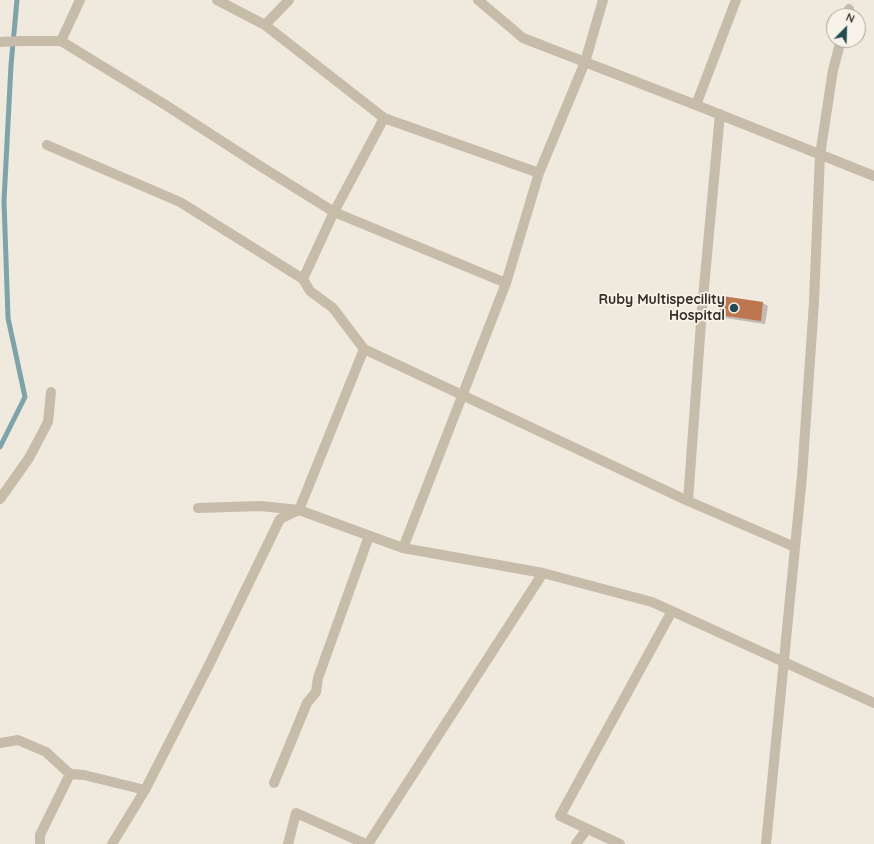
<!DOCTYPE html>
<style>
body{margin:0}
#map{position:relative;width:874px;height:844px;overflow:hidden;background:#f0e9dd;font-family:Quicksand,sans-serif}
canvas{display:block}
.north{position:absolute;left:826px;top:8px;width:40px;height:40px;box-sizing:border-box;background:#f8f3e9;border:1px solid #aaa49c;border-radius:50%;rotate:23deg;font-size:11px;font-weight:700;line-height:16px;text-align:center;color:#352e29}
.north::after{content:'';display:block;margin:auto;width:14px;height:18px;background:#224a53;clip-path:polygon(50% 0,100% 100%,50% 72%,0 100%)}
</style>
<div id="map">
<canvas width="874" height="844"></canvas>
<div class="north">N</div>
</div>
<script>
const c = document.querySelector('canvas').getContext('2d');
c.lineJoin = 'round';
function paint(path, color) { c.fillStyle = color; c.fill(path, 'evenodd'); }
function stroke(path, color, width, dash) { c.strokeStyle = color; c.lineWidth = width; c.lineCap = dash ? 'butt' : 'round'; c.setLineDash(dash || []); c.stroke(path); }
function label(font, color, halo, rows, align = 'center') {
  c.font = font + ' Quicksand,sans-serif'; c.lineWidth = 3.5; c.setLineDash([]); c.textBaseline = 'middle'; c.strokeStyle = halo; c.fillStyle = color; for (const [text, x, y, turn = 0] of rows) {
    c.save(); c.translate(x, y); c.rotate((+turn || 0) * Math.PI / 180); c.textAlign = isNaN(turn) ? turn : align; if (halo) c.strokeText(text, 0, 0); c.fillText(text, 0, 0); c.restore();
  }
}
paint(new Path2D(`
 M723 297 763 303 768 306 765 324 725 318 720 315Z`), '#0003');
stroke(new Path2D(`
 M0 447 25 397 8 318 4 201 11 65 17 0`), '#7ea3ab', 5);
paint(new Path2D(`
 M722 296 763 302 761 321 719 315Z`), '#bc774f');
stroke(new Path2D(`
 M80 0 61 41 164 104 257 164 334 212 506 283 539 173 384 118
 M217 0 265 25
 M289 0 265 25 384 118 334 212 303 279
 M478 0 523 38 696 105 874 176
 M847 16 849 9
 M0 42 20 41H61
 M696 105 736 0
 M720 114 702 309 688 501 795 547
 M47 145 180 202 303 279 310 291 333 308 364 349
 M539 173 585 62 603 0
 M506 283 403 548 543 573 652 602 874 703
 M0 499 29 458 48 422 51 392
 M198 508 260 506 299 510
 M403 548 299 510 364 349 688 501
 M0 743 18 740 46 752 70 774
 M274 783 307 703 316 692 318 678 369 536
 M40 844V835L70 774 84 775 145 790
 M112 844 145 790 210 663 280 519 299 510
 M288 844 296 813 366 844
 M368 844 543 573
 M576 844 587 829
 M620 844 560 816 672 611
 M766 844 802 476 814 302 820 155 833 70 841 40`), '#c7bbaa', 10);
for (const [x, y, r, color] of [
 [734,308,5,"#224a53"]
]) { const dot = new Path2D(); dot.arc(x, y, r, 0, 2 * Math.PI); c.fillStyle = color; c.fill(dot); stroke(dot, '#f8f3e9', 1.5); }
label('bold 14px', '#352e29', '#f8f3e9', [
 ["Ruby Multispecility",725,300],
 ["Hospital",725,316]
], 'right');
</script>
